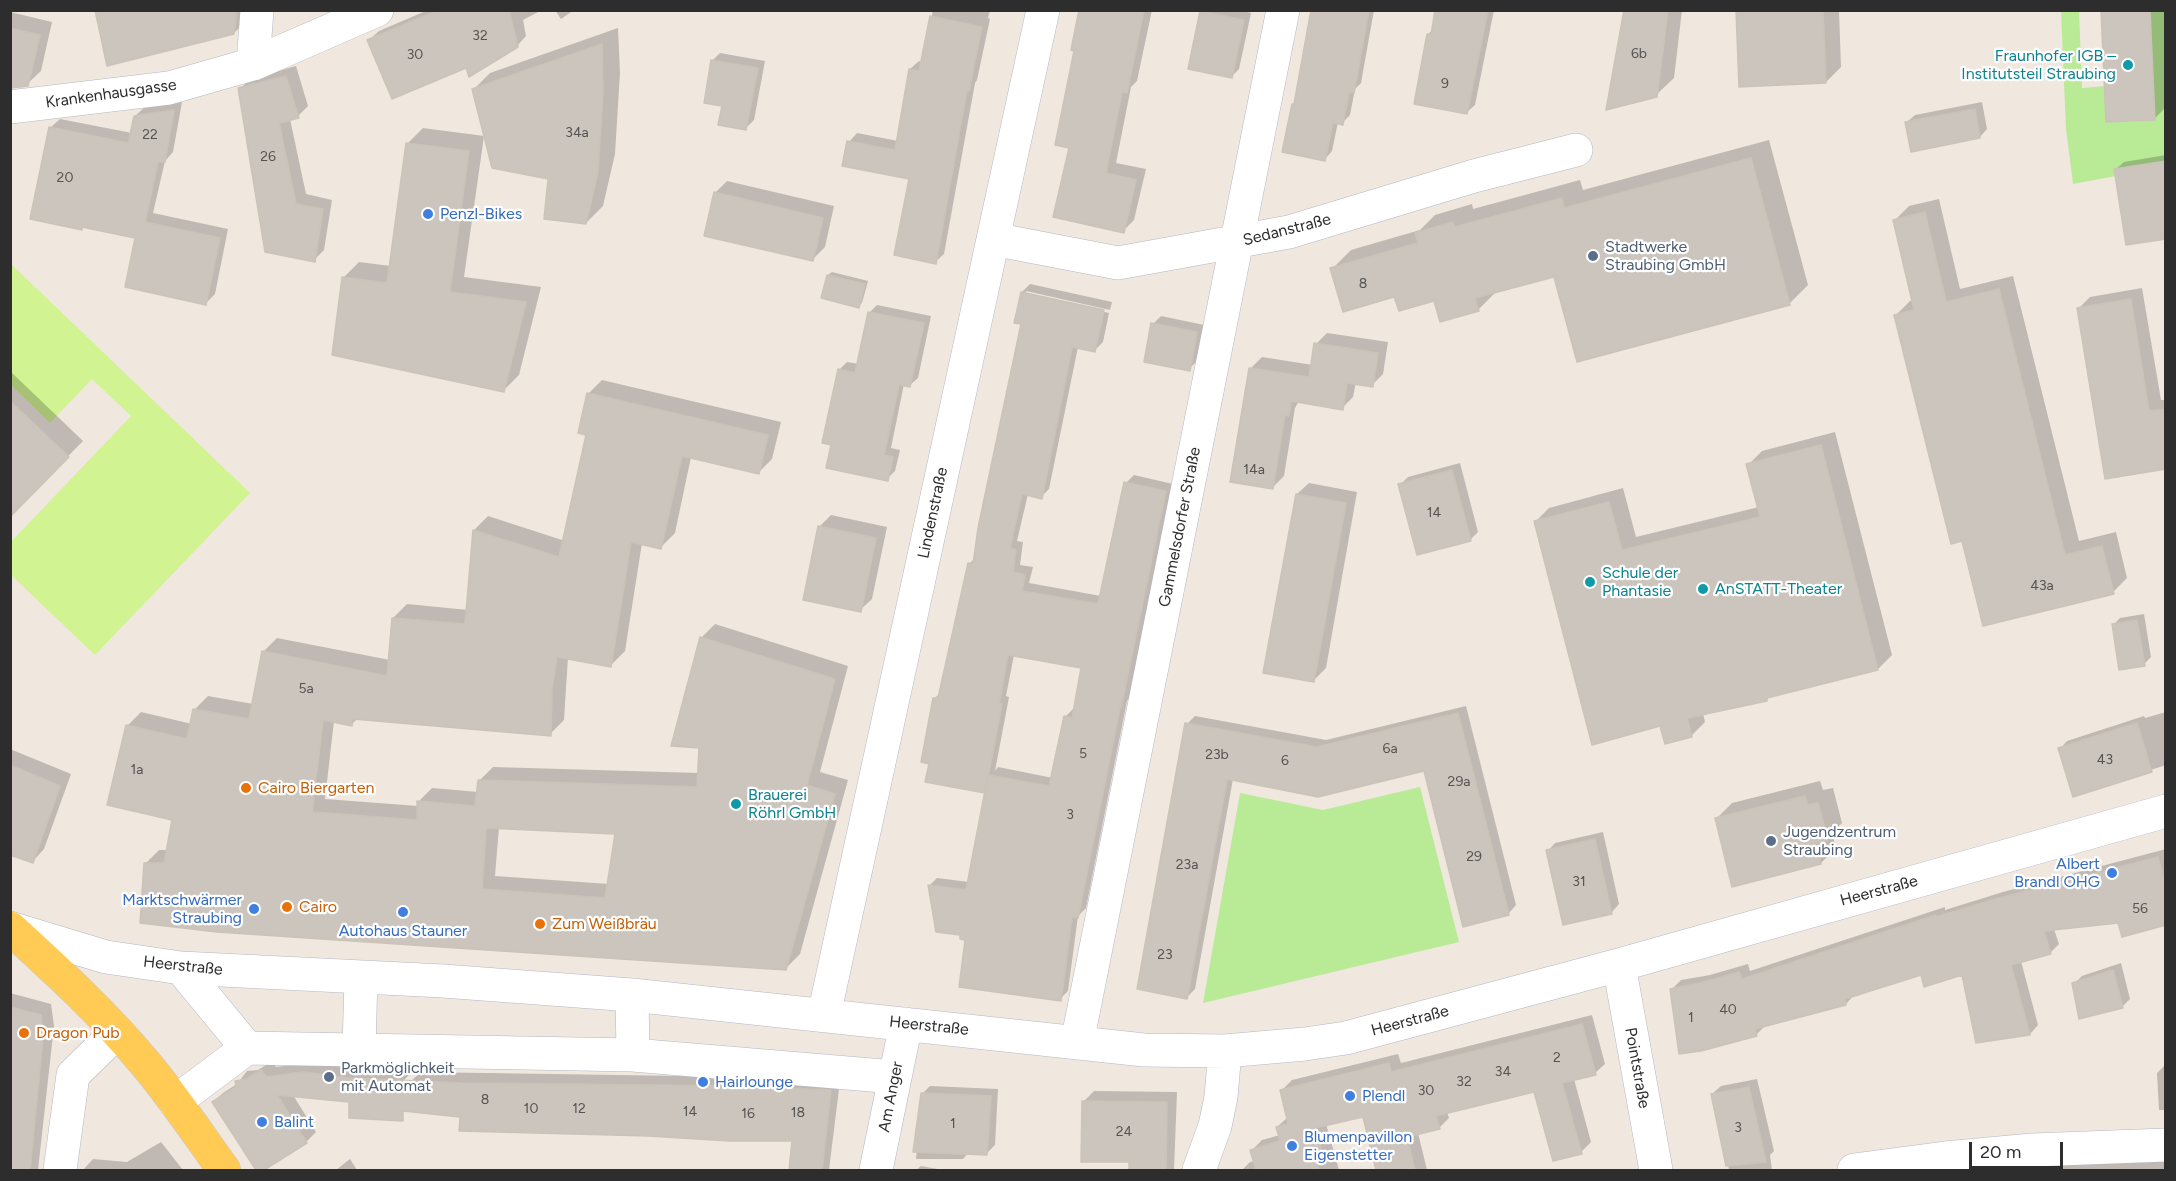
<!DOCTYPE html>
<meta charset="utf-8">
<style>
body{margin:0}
#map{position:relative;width:2176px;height:1181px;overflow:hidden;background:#f0e7df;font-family:Figtree,sans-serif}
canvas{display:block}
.frame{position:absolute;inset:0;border:12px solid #2d2d2d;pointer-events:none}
.scale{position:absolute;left:1969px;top:1142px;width:94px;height:27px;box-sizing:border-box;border:3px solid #2d2d2d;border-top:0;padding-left:8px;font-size:18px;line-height:21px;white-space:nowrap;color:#2d2d2d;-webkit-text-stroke:4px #fff;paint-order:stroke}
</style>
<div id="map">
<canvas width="2176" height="1181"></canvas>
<div class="frame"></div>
<div class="scale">20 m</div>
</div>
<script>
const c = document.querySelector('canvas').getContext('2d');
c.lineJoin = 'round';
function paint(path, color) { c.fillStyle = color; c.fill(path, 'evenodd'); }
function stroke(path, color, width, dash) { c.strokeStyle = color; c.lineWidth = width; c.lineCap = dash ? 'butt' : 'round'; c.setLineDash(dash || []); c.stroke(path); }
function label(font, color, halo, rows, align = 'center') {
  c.font = font + ' Figtree,sans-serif'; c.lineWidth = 4.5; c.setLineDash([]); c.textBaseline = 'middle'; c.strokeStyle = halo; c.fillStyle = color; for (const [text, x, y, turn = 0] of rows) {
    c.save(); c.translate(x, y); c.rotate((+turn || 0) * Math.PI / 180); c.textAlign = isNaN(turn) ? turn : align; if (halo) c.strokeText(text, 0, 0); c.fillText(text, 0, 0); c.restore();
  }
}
paint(new Path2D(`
 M2061 11H2079L2082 88 2106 86V122L2154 120 2150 11H2165V161L2115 169 2116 176 2073 184 2066 129Z
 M1420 787 1459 942 1203 1003 1240 793 1323 810Z`), '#b9eb97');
paint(new Path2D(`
 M10 263 250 493 95 655 11 575V542L131 416 92 379 50 423 11 385Z`), '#d1f391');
paint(new Path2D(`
 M97 10H249L248 19 234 33Z
 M428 10H542L523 20 526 36 517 46 467 66 369 40 379 31Z
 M555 10H574L561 19Z
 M933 10H990L988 18 990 19 977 80 975 83 944 254 935 262 911 178 849 142 857 133 898 141 910 69 919 61 922 62Z
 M1080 10H1152L1137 81 1131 87 1116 163 1146 169 1134 220 1123 231 1071 146 1075 50Z
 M1202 10H1241L1251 13 1239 69 1232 76Z
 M1314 10H1374L1361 83 1355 89 1350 115 1342 123 1338 122 1332 151 1325 159 1294 104 1296 102Z
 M1437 10H1494L1475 105 1467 112 1428 34 1434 29Z
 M1626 10H1682L1674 78 1656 95Z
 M1737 10H1839L1841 67 1826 82Z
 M2103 10H2165L2166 107 2154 119Z
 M10 12 52 22 41 71 27 84 10 80Z
 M618 28 620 73 615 154 603 206 586 223 473 90 490 73Z
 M720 53 765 61 754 120 746 128 723 105 712 61Z
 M296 66 308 106 298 116 290 119 306 194 332 200 324 250 314 260 240 89 250 79Z
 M182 102 173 152 165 161 153 213 228 229 215 294 206 303 137 237 84 226 81 229 50 128 60 119 132 133 135 116 145 107Z
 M1982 102 1987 129 1980 137 1907 122 1915 115Z
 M423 128 484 136 464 277 541 287 519 375 504 390 344 277 359 262 391 266 407 144Z
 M1769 140 1808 285 1789 304 1555 275 1497 291 1478 310 1435 299 1395 296 1332 269 1351 250 1420 230 1435 215 1472 204 1473 209 1580 180 1583 190Z
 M2166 155V237L2116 169 2124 162Z
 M727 181 834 206 825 247 813 259 715 193Z
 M1939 199 1960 289 2013 276 2079 541 2116 532 2127 578 2113 592 1963 539 1896 315 1910 301 1914 300 1895 220 1909 206Z
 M832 272 868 281 862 303 858 306 823 297 828 275Z
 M1030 284 1112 302 1110 310 1026 291V294L1109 313 1103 342 1095 350 1078 347 1049 489 1041 497 1028 494 1017 541 1023 542 1020 565 1033 567 1029 583 1101 596 1126 483 1134 475 1173 484 1129 698 1127 701 1086 908 1078 916 1068 991 1060 999 967 938 929 886 937 878 969 882 987 788 931 763 935 698 941 692 969 564 975 558 1023 323 1022 292ZM1014 655 1083 667 1075 709H1073L1065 717 1053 778 998 767 995 771 1009 697 1006 696Z
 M2142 288 2161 400H2166V468L2078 309 2090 297Z
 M877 305 931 316 918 378 910 385 904 384 891 448 900 450 895 471 887 479 833 444 839 370 847 362 859 364 869 313Z
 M1161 316 1204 325 1197 361 1189 369 1153 324Z
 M1327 333 1388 342 1383 374 1372 385 1356 382 1353 397 1342 408 1299 401 1295 408 1284 476 1273 487 1232 480 1251 368 1262 357 1313 365 1316 344Z
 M10 371 83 441 10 515Z
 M602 380 781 422 772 459 758 473 691 457 675 533 661 547 642 543 625 651 611 665 568 657 564 720 550 734 358 718 352 724 334 721 325 799 418 806V802L432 788 478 792 479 781 493 767 699 773 701 638 715 624 848 666 820 772 848 780 800 954 786 968 145 864 159 850H168L174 819 127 726 141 712 192 724 194 710 208 696 253 704 263 652 277 638 390 660 393 618 407 604 468 610 474 530 488 516 565 541 588 434V394ZM499 827 616 832 609 884 495 876Z
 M1835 432 1892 655 1878 669 1770 696 1767 699 1703 713 1705 722 1691 736 1661 724 1535 522 1549 508 1623 488 1636 537 1759 507 1748 465 1762 451Z
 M1460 463 1478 532 1470 540 1400 485 1408 477Z
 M1309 483 1357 492 1326 668 1314 680 1297 494Z
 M831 515 887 527 872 599 860 610 819 527Z
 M2144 614 2151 657 2144 664 2113 625 2120 618Z
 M1466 706 1516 905 1509 913 1464 925 1425 769 1233 779 1195 989 1187 997V724L1195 716 1326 740Z
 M2166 712V765L2074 795 2060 749 2067 741 2144 716 2145 718Z
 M10 749 71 774 44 849 33 861 10 853Z
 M1820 781 1823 790 1833 788 1842 823 1832 833 1836 848 1821 863 1717 818 1732 803Z
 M1603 832 1619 904 1612 912 1548 851 1555 843Z
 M2166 849V923L2119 921 2054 929 2059 944 2050 953 2021 961 2038 1025 2030 1034 1977 1041 1964 973H1922L1855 994 1846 1004 1765 1026 1756 1035 1672 989 1681 980 1710 975 1748 964 1750 971 1945 907V910L2003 892Z
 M2121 963 2130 999 2122 1007 2074 984 2082 976Z
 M10 993 51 1004 54 1026 38 1170H10Z
 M1592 1015 1605 1064 1595 1073 1574 1079 1591 1142 1581 1152 1535 1090 1447 1112 1449 1118 1439 1128 1418 1133 1427 1170H1378L1364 1115 1326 1124 1339 1170H1242L1250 1162 1255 1161 1252 1150 1262 1140 1280 1135 1277 1127 1288 1117 1282 1090 1292 1080 1398 1054 1401 1063Z
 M272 1061 276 1067 314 1062 361 1068 412 1072 404 1080 351 1114V1101L293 1095 316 1132 306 1142 261 1170H257L213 1102 223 1093 237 1084 247 1071 258 1070Z
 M2165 1065 2166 1110H2159L2157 1073Z
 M421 1072 748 1077 840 1081 829 1170H790L793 1139 461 1115 411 1081Z
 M1757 1079 1774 1151 1770 1155 1772 1170H1729L1712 1094 1721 1086Z
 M930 1086 998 1089 995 1145 987 1153 969 1152 963 1159H916L922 1094Z
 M1094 1091 1177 1092 1174 1170H1130L1131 1161 1083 1102Z
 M161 1142 183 1170H83L93 1159 127 1162Z
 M2166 1152V1170H2008L2032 1168 2036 1163Z
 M350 1159 357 1170H336Z
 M921 1166 943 1170H916Z`), '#0003');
const building = new Path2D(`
 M95 10H237L234 34 107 66Z
 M439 10H509L518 47 469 77 466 68 392 99 367 40Z
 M1079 10H1144L1127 93 1122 92 1106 173 1136 180 1124 233 1053 217 1069 148 1055 145 1074 51 1071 50Z
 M1311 10H1369L1354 93 1349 92 1343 125 1333 123 1325 161 1282 152 1292 104H1294Z
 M1435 10H1488L1467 114 1414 104 1427 34 1431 35Z
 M1624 10H1668L1657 97 1606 110Z
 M1736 10H1823L1826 83 1739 87Z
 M2101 10H2150L2155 120 2106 122Z
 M1200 11 1244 20 1232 78 1188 69Z
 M930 16 982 27 969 91 967 90 936 264 894 255 909 179 842 166 847 141 895 150 909 69 919 71Z
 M10 28 40 35 28 86 10 88Z
 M602 44 603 91 598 172 586 224 544 219 548 179 492 168 472 89Z
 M711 60 758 68 746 130 718 125 722 106 704 103Z
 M286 76 299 118 279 123 296 204 323 209 315 262 265 252 238 88Z
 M1975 109 1980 138 1911 152 1905 122Z
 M174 110 165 162H158L145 222 220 238 206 305 125 287 135 238 82 227V230L30 219 49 127 128 143 134 116Z
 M406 143 469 151 450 292 526 302 504 392 332 355 342 277 387 283Z
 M1751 158 1790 305 1577 362 1554 277 1475 298 1479 311 1440 322 1434 301 1399 311 1394 297 1343 312 1330 268 1418 243 1415 233 1453 222 1455 227 1562 198 1564 208Z
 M2166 161V239L2126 245 2114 169Z
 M714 192 823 218 813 261 704 236Z
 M1925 212 1946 302 1999 289 2065 555 2102 546 2114 594 1983 626 1962 541 1951 544 1894 315 1914 310 1893 220Z
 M827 275 865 284 859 308 821 298Z
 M1021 292 1104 310 1095 352 1072 347 1042 499 1022 494 1010 548 1016 550 1013 572 1025 575 1022 591 1098 604 1124 482 1166 491 1121 708H1120L1078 918 1072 917 1061 1001 959 987 965 940 960 939V935L936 932 928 885 966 890 988 775 1049 786 1064 716 1072 718 1081 668 1008 655 999 704H1002L985 793 925 782 929 764 921 762 933 698H938L968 563 973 564 978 528 1021 324 1014 323Z
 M2131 299 2149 411 2166 409V469L2105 479 2077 308Z
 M868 312 924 323 910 387 899 385 884 455 893 457 888 481 826 468 831 445 822 443 838 369 855 373Z
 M1151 323 1197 332 1190 371 1144 362Z
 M1314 343 1378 353 1373 387 1347 383 1343 410 1291 401 1289 416 1285 415 1273 489 1230 482 1249 368 1309 377Z
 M587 393 768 435 759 474 682 456 661 549 631 542 611 667 557 657 552 688 551 736 353 719 352 726 323 720 312 812 417 820V801L475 806 478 780 697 787 699 748 671 746 700 637 835 679 807 785 835 794 786 970 217 932 140 923 144 863H164L172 820 107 805 126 725 187 739 193 709 249 719 262 651 387 676 392 618 465 624 473 530 559 557 586 435 578 433ZM486 828 615 834 605 898 482 889Z
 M10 401 69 457 10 517Z
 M1821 445 1878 670 1767 698V701L1687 718 1692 737 1665 744 1660 726 1592 745 1534 521 1609 502 1622 550 1760 517 1746 464Z
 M1452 470 1471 541 1417 555 1398 484Z
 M1296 494 1346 503 1314 682 1263 673Z
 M818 526 876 538 861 612 803 600Z
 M2137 620 2145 666 2119 670 2112 624Z
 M1458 713 1509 915 1463 927 1424 771 1318 797 1227 779 1187 999 1137 989 1185 723 1317 747Z
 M2137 723 2152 772 2073 797 2058 748Z
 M10 765 60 786 33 863 10 855Z
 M1805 796 1808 805 1818 803 1828 840 1816 843 1821 864 1732 887 1715 818Z
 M1595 839 1612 914 1563 925 1546 850Z
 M2158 857 2166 886V925L2122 937 2118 923 2044 931 2051 954 2011 965 2030 1035 1976 1043 1962 975 1924 987 1921 975 1845 999 1846 1005 1755 1029 1757 1036 1701 1051 1679 1054 1670 989 1700 983 1739 972 1742 979 1936 915V917L1992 900Z
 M2113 970 2123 1008 2079 1019 2072 983Z
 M10 1007 41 1015 43 1038 30 1170H10Z
 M1582 1024 1596 1075 1562 1083 1582 1154 1553 1161 1534 1092 1436 1116 1440 1129 1407 1137 1415 1170H1376L1363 1117 1315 1128 1324 1158 1316 1160 1319 1170H1256L1250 1150 1280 1141 1276 1127 1288 1124 1280 1090 1389 1063 1391 1072Z
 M261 1070 266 1077 303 1072 350 1078 460 1083 738 1086 831 1090 822 1170H789L792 1141H730L648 1136 459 1131 460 1117 403 1111V1121L349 1118V1102L277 1095 307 1143 264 1170H256L212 1102 236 1087 235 1081 247 1079Z
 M1749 1087 1766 1162 1726 1166 1711 1094Z
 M921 1093 991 1096 987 1155 913 1152Z
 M1082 1101 1167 1102 1166 1170H1129V1162H1081Z`);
paint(building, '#cbc5bd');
stroke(building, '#ccc3b8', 1.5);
const minor = new Path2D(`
 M253 64 257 10
 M10 107 169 88 253 64 377 10
 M993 239 1118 263 1289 232 1474 176 1576 150
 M10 928 106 957 181 968 443 981 632 995 1144 1050 1225 1051 1305 1044 1346 1038 1619 965 2166 811
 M1619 965 1656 1170
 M181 968 247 1048
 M632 995 633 1055
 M824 1015 1043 10
 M1077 1043 1283 10
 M359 1050 361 977
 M175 1102 247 1048 633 1055 895 1077
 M60 1170 73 1075 117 1032
 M876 1170 906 1024
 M1199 1170 1215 1126 1221 1097 1225 1051
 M1854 1170 1945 1158 2032 1150 2166 1145`);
const major = new Path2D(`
 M10 928C57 971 104 1014 144 1062 173 1096 198 1134 224 1170`);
stroke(minor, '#b3b7c2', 34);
stroke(major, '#c8c8c8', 34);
stroke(minor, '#fff', 33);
stroke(major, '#ffcb55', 33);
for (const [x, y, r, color] of [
 [2128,65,6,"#0f9aa8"],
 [428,214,6,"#3f7fe0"],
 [1593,256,6,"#5c6f8a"],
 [1590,582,6,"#0f9aa8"],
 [1703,589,6,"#0f9aa8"],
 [246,788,6,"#e8710a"],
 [736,804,6,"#0f9aa8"],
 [1771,841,6,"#5c6f8a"],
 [2112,873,6,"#3f7fe0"],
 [287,907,6,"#e8710a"],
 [254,909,6,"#3f7fe0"],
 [403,912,6,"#3f7fe0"],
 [540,924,6,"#e8710a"],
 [24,1033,6,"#e8710a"],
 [329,1077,6,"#5c6f8a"],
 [703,1082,6,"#3f7fe0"],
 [1350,1096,6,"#3f7fe0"],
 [262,1122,6,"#3f7fe0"],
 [1292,1146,6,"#3f7fe0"]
]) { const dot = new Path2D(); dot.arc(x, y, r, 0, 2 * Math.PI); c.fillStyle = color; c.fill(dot); stroke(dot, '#fff', 2); }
label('14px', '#545351', null, [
 ["32",480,36],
 ["6b",1639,54],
 ["30",415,55],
 ["9",1445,84],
 ["34a",577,133],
 ["22",150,135],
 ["26",268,157],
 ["20",65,178],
 ["8",1363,284],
 ["14a",1254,470],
 ["14",1434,513],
 ["43a",2042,586],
 ["5a",306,689],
 ["6a",1390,749],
 ["5",1083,754],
 ["23b",1217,755],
 ["43",2105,760],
 ["6",1285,761],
 ["1a",137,770],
 ["29a",1459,782],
 ["3",1070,815],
 ["29",1474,857],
 ["23a",1187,865],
 ["31",1579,882],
 ["56",2140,909],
 ["23",1165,955],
 ["40",1728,1010],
 ["1",1691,1018],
 ["2",1557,1058],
 ["34",1503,1072],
 ["32",1464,1082],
 ["30",1426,1091],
 ["8",485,1100],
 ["10",531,1109],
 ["12",579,1109],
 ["14",690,1112],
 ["18",798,1113],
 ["16",748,1114],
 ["1",953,1124],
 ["3",1738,1128],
 ["24",1124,1132]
]);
label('16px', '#0d838f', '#fff', [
 ["Fraunhofer IGB –",2116,56,"right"],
 ["Institutsteil Straubing",2116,74,"right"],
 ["Schule der",1602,573],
 ["Phantasie",1602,591],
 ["AnSTATT-Theater",1715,589],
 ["Brauerei",748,795],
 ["Röhrl GmbH",748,813]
], 'left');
label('16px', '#2d2d2d', '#fff', [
 ["Krankenhausgasse",111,94,-8],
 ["Sedanstraße",1287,230,-14],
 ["Lindenstraße",933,513,-78],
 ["Gammelsdorfer Straße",1180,527,-79],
 ["Heerstraße",1879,891,-15],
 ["Heerstraße",183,966,6],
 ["Heerstraße",1410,1021,-15],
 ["Heerstraße",929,1026,6],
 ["Pointstraße",1637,1068,80],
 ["Am Anger",891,1097,-79]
]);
label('16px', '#366cbe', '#fff', [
 ["Penzl-Bikes",440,214],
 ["Albert",2100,864,"right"],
 ["Brandl OHG",2100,882,"right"],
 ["Marktschwärmer",242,900,"right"],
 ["Straubing",242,918,"right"],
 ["Autohaus Stauner",403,931,"center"],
 ["Hairlounge",715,1082],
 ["Plendl",1362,1096],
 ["Balint",274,1122],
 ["Blumenpavillon",1304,1137],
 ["Eigenstetter",1304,1155]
], 'left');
label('16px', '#4e5e75', '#fff', [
 ["Stadtwerke",1605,247],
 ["Straubing GmbH",1605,265],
 ["Jugendzentrum",1783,832],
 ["Straubing",1783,850],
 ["Parkmöglichkeit",341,1068],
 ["mit Automat",341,1086]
], 'left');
label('16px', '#c56008', '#fff', [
 ["Cairo Biergarten",258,788],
 ["Cairo",299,907],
 ["Zum Weißbräu",552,924],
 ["Dragon Pub",36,1033]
], 'left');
</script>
